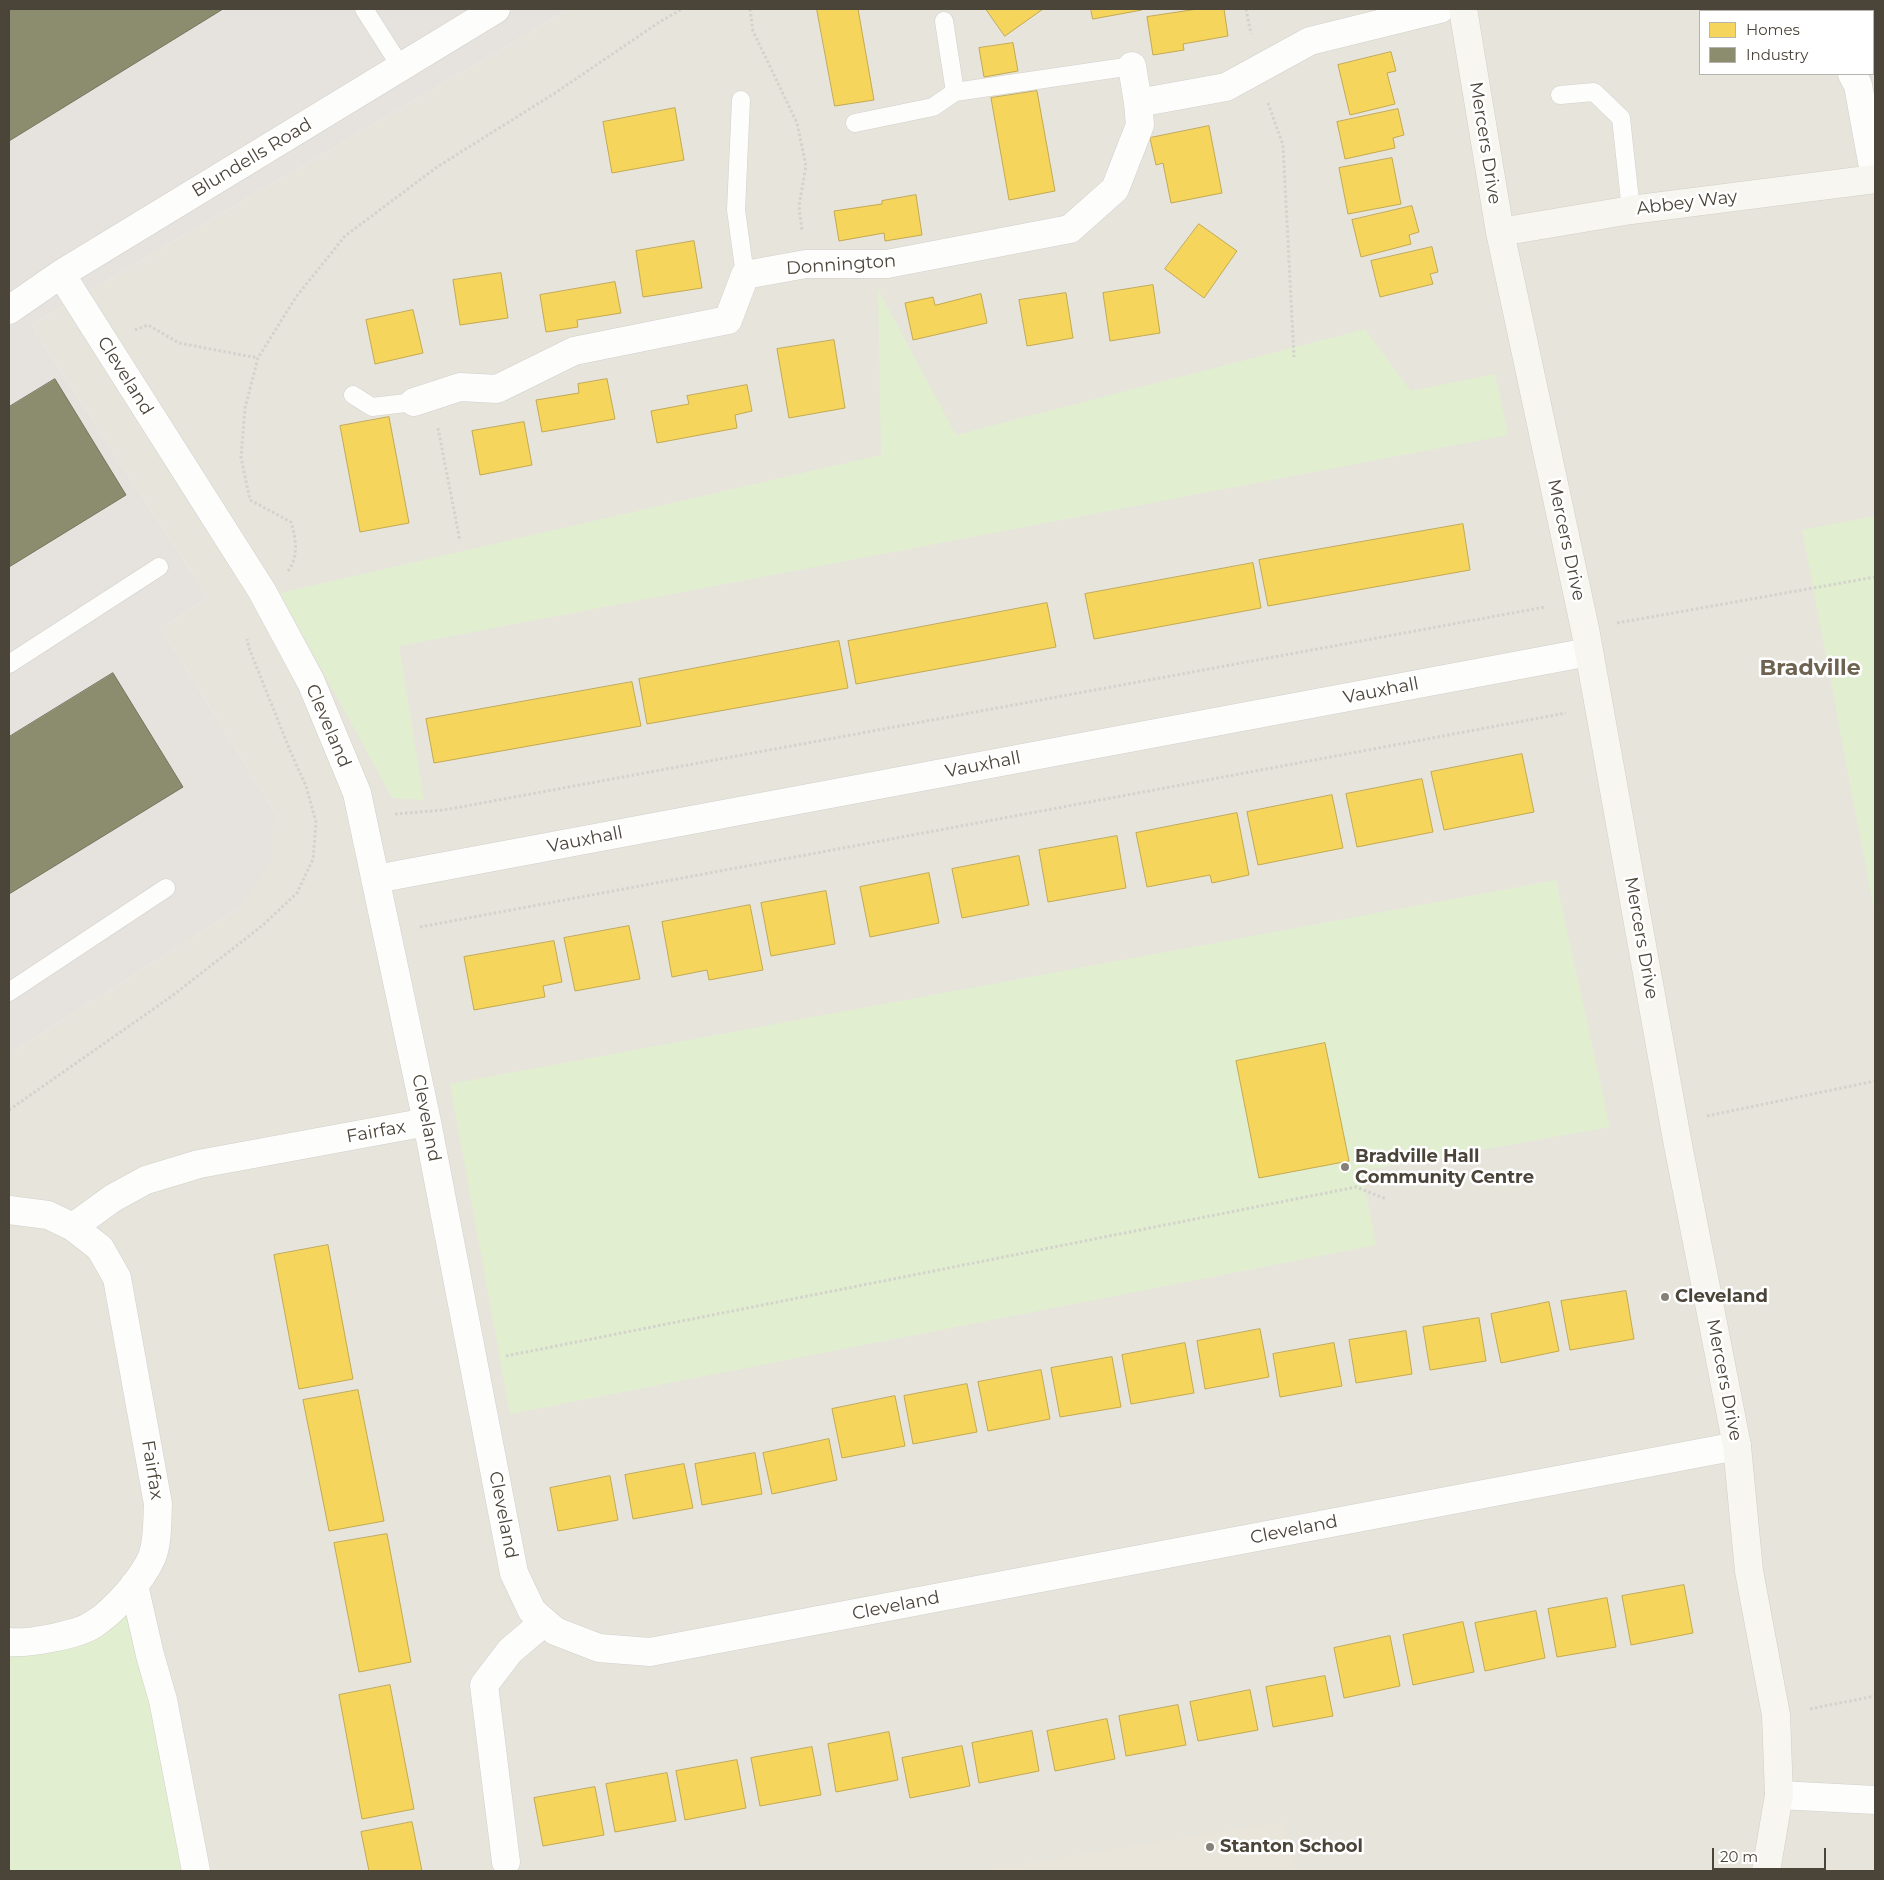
<!DOCTYPE html>
<style>
body{margin:0}
#map{position:relative;width:1884px;height:1880px;overflow:hidden;background:#f4f2ee;font-family:Montserrat,sans-serif}
canvas{display:block}
.frame{position:absolute;inset:0;border:10px solid #4b4439;pointer-events:none}
.legend{position:absolute;left:1699px;top:10px;width:175px;height:65px;box-sizing:border-box;background:#fff;border:1px solid #b7b4b0;margin:0;padding:6px 9px;list-style:none;font-size:15px;color:#4b4439}
.legend li{display:flex;align-items:center;gap:10px;height:25px}
.legend b{width:25px;border:1px solid #b7b4b0}
.scale{position:absolute;left:1712px;top:1848px;width:114px;height:22px;box-sizing:border-box;border:2px solid #4b4439;border-top:0;padding-left:6px;font-size:15px;line-height:18px;white-space:nowrap;color:#4b4439;-webkit-text-stroke:4px #fff;paint-order:stroke}
</style>
<div id="map">
<canvas width="1884" height="1880"></canvas>
<div class="frame"></div>
<ul class="legend">
<li><b style="height:14px;background:#f6d55c"></b>Homes</li>
<li><b style="height:14px;background:#8c8c6e"></b>Industry</li>
</ul>
<div class="scale">20 m</div>
</div>
<script>
const c = document.querySelector('canvas').getContext('2d');
c.lineJoin = 'round';
function paint(path, color) { c.fillStyle = color; c.fill(path, 'evenodd'); }
function stroke(path, color, width, dash) { c.strokeStyle = color; c.lineWidth = width; c.lineCap = dash ? 'butt' : 'round'; c.setLineDash(dash || []); c.stroke(path); }
function label(font, color, halo, rows, align = 'center') {
  c.font = font + ' Montserrat,sans-serif'; c.lineWidth = 5; c.setLineDash([]); c.textBaseline = 'middle'; c.strokeStyle = halo; c.fillStyle = color; for (const [text, x, y, turn = 0] of rows) {
    c.save(); c.translate(x, y); c.rotate((+turn || 0) * Math.PI / 180); c.textAlign = isNaN(turn) ? turn : align; if (halo) c.strokeText(text, 0, 0); c.fillText(text, 0, 0); c.restore();
  }
}
paint(new Path2D(`
 M570 9H1875V1871H196L113 1608 9 1642V1054L239 908 274 811 161 628 208 598 31 325ZM1700 11H1873V74H1700Z`), '#e7e4dc');
paint(new Path2D(`
 M9 9H570L31 325 208 598 161 628 274 811 270 863 239 908 9 1054Z`), '#e6e2de');
paint(new Path2D(`
 M1284 1822 1296 1871H977Z`), '#eae5da');
paint(new Path2D(`
 M878 289 956 435 1365 329 1411 391 1495 374 1508 435 399 646 424 800 392 798 280 593 881 455Z
 M1875 516V916L1802 530Z
 M1556 880 1610 1127 1362 1171 1376 1245 510 1414 450 1084Z
 M134 1585 196 1871H9V1642L60 1636Z`), '#e1eecf');
const homes = new Path2D(`
 M817 9H858L874 100 835 106Z
 M986 9H1043L1005 36Z
 M1091 9H1141L1142 10 1093 19Z
 M1198 9H1224L1228 36 1183 44 1184 50 1153 55 1147 17Z
 M1013 43 1018 71 984 77 979 48Z
 M1391 52 1396 71 1387 73 1395 104 1350 115 1338 65Z
 M1037 91 1055 191 1009 200 991 98Z
 M675 108 684 160 612 173 603 122Z
 M1398 109 1404 135 1393 138 1395 148 1345 159 1337 122Z
 M1209 126 1222 193 1171 203 1163 163 1156 165 1150 138Z
 M1392 158 1401 204 1348 214 1339 168Z
 M916 195 922 235 885 241 884 233 839 241 834 211 882 204V201Z
 M1412 206 1419 232 1409 235 1411 244 1361 257 1352 220Z
 M1199 224 1237 251 1204 298 1165 269Z
 M694 241 702 288 643 297 636 251Z
 M1432 247 1438 272 1430 274 1433 284 1380 297 1371 261Z
 M501 273 508 318 460 325 453 280Z
 M615 282 621 313 577 320 578 327 546 332 540 295Z
 M1153 285 1160 333 1110 341 1103 293Z
 M1066 293 1073 338 1027 346 1019 300Z
 M981 294 987 323 913 340 905 303 933 297 935 305Z
 M413 310 423 353 375 364 366 320Z
 M834 340 845 408 789 418 777 349Z
 M607 379 615 419 542 432 536 400 579 393 578 384Z
 M747 385 752 411 735 415 737 428 657 443 651 411 689 404 687 396Z
 M389 417 409 523 360 532 340 426Z
 M524 422 532 465 480 475 472 431Z
 M1463 524 1470 570 1268 606 1259 560Z
 M1253 563 1261 608 1094 639 1085 594Z
 M1047 603 1056 647 856 684 848 641Z
 M839 641 848 688 647 724 639 679Z
 M632 682 641 726 434 763 426 719Z
 M1522 754 1534 812 1444 830 1431 772Z
 M1422 779 1433 832 1357 847 1346 794Z
 M1332 795 1343 848 1258 865 1247 812Z
 M1237 813 1249 875 1212 883 1210 875 1147 887 1136 833Z
 M1117 836 1126 888 1048 902 1039 850Z
 M1019 856 1029 905 962 918 952 869Z
 M929 873 939 923 870 937 860 887Z
 M826 891 835 944 771 956 761 903Z
 M750 905 763 970 709 980 707 970 672 977 662 922Z
 M629 926 640 979 575 991 564 938Z
 M554 941 562 982 543 986 545 997 474 1010 464 957Z
 M1325 1043 1349 1161 1259 1178 1236 1061Z
 M328 1245 353 1379 299 1389 274 1255Z
 M1626 1291 1634 1339 1570 1350 1561 1301Z
 M1549 1302 1559 1351 1501 1363 1491 1314Z
 M1479 1318 1486 1361 1430 1370 1423 1327Z
 M1260 1329 1269 1377 1205 1389 1197 1341Z
 M1406 1331 1412 1374 1356 1383 1349 1340Z
 M1185 1343 1194 1393 1131 1404 1122 1355Z
 M1334 1343 1342 1386 1280 1397 1273 1354Z
 M1112 1357 1121 1407 1060 1417 1051 1368Z
 M1041 1370 1050 1419 988 1431 978 1382Z
 M967 1384 977 1432 913 1444 904 1396Z
 M358 1390 384 1521 329 1531 303 1400Z
 M895 1396 905 1446 842 1458 832 1409Z
 M829 1439 837 1480 772 1494 763 1453Z
 M755 1453 762 1494 702 1505 695 1464Z
 M684 1464 693 1508 633 1519 625 1475Z
 M610 1476 618 1520 558 1531 550 1488Z
 M387 1534 411 1662 359 1672 334 1543Z
 M1684 1585 1693 1633 1631 1645 1622 1596Z
 M1607 1598 1616 1647 1557 1657 1548 1609Z
 M1536 1611 1545 1658 1485 1671 1475 1623Z
 M1463 1622 1474 1672 1413 1685 1403 1635Z
 M1390 1636 1400 1686 1344 1698 1334 1648Z
 M1325 1676 1333 1716 1273 1727 1266 1687Z
 M390 1685 414 1809 362 1819 339 1695Z
 M1250 1690 1258 1730 1198 1741 1190 1702Z
 M1178 1705 1186 1745 1126 1756 1119 1716Z
 M1107 1719 1115 1759 1055 1771 1047 1731Z
 M1032 1731 1039 1771 979 1783 972 1743Z
 M889 1732 898 1780 836 1792 828 1744Z
 M962 1746 970 1786 910 1798 902 1758Z
 M812 1747 821 1795 760 1806 751 1758Z
 M737 1760 746 1808 685 1820 676 1771Z
 M667 1773 676 1821 615 1832 606 1784Z
 M595 1787 604 1835 543 1846 534 1798Z
 M412 1822 422 1871H369L361 1832Z`);
paint(homes, '#f6d55c');
stroke(homes, '#c3aa52', 1);
const industry = new Path2D(`
 M9 9H223L9 141Z
 M55 379 126 495 9 567V407Z
 M113 673 183 787 9 894V737Z`);
paint(industry, '#8c8c6e');
stroke(industry, '#78765e', 1);
const lane = new Path2D(`
 M364 9 401 67
 M944 21 955 92
 M1560 95 1594 92 1621 118 1631 210
 M741 100 736 210 745 275
 M855 123 933 107 955 92 1132 66
 M353 395 372 407 414 402
 M9 664 159 567
 M9 992 166 888`);
const street = new Path2D(`
 M1814 9 1816 11
 M1132 66 1138 103
 M1852 74 1858 85 1875 178
 M61 274 262 591 311 682 357 793 427 1122 514 1573 532 1611 555 1631 599 1648 650 1652 1737 1446
 M9 310 61 274 496 9
 M414 402 460 387 497 389 574 351 728 320 745 275 806 264H887L1070 229 1115 189 1140 125 1138 103 1226 87 1310 41 1440 9
 M376 879 1589 652
 M9 1210 48 1215 73 1227 100 1248 117 1278 158 1504C157 1521 158 1542 152 1557 142 1580 115 1610 94 1624 78 1635 28 1644 9 1642
 M73 1227 113 1198 146 1180 199 1164 427 1122
 M134 1585 150 1655 163 1700 196 1871
 M1779 1795 1875 1800
 M506 1862 484 1685 510 1651 544 1622`);
const secondary = new Path2D(`
 M1463 9 1500 232 1585 629 1678 1145 1737 1446 1749 1571 1776 1715 1779 1795 1766 1871
 M1500 232 1631 210 1875 179`);
stroke(lane, '#d2d0cb', 19);
stroke(street, '#d2d0cb', 29);
stroke(secondary, '#d3cfc5', 29);
stroke(new Path2D(`
 M750 9 753 31 797 123 806 166 799 206 802 231
 M1246 9 1251 34
 M1268 103 1283 145 1294 357
 M135 330 148 325 179 343 258 358
 M438 428 460 541
 M288 571C299 556 296 539 291 522L250 500 241 457 245 408 258 358 296 297 345 236 437 167 555 93 661 21 682 9
 M1617 623 1875 577
 M395 814 444 810 1545 607
 M420 927 1566 713
 M9 1110 172 996 263 925 297 893 313 859 316 822 306 786 291 753 249 648 247 639
 M1707 1116 1875 1081
 M506 1356 1356 1187 1386 1199
 M1810 1709 1875 1696`), '#d3d2cc', 3, [2.5, 2.5]);
stroke(lane, '#fdfdfc', 18);
stroke(street, '#fdfdfc', 28);
stroke(secondary, '#f7f6f1', 28);
for (const [x, y, r, color] of [
 [1345,1167,5,"#868178"],
 [1665,1297,5,"#868178"],
 [1210,1847,5,"#868178"]
]) { const dot = new Path2D(); dot.arc(x, y, r, 0, 2 * Math.PI); c.fillStyle = color; c.fill(dot); stroke(dot, '#fff', 2); }
label('18px', '#4b4439', '#fff', [
 ["Mercers Drive",1485,143,81],
 ["Blundells Road",252,158,-31],
 ["Abbey Way",1687,203,-7],
 ["Donnington",841,265,-4],
 ["Cleveland",125,376,58],
 ["Mercers Drive",1566,540,78],
 ["Vauxhall",1381,691,-11],
 ["Cleveland",328,726,67],
 ["Vauxhall",983,765,-11],
 ["Vauxhall",585,840,-11],
 ["Mercers Drive",1641,938,80],
 ["Cleveland",426,1118,79],
 ["Fairfax",376,1132,-10],
 ["Mercers Drive",1724,1380,79],
 ["Fairfax",152,1470,81],
 ["Cleveland",503,1515,79],
 ["Cleveland",1294,1530,-11],
 ["Cleveland",896,1606,-11]
]);
label('bold 18px', '#4b4439', '#fff', [
 ["Bradville Hall",1355,1157],
 ["Community Centre",1355,1178],
 ["Cleveland",1675,1297],
 ["Stanton School",1220,1847]
], 'left');
label('bold 22px', '#6e6250', '#fff', [
 ["Bradville",1810,669]
]);
</script>
